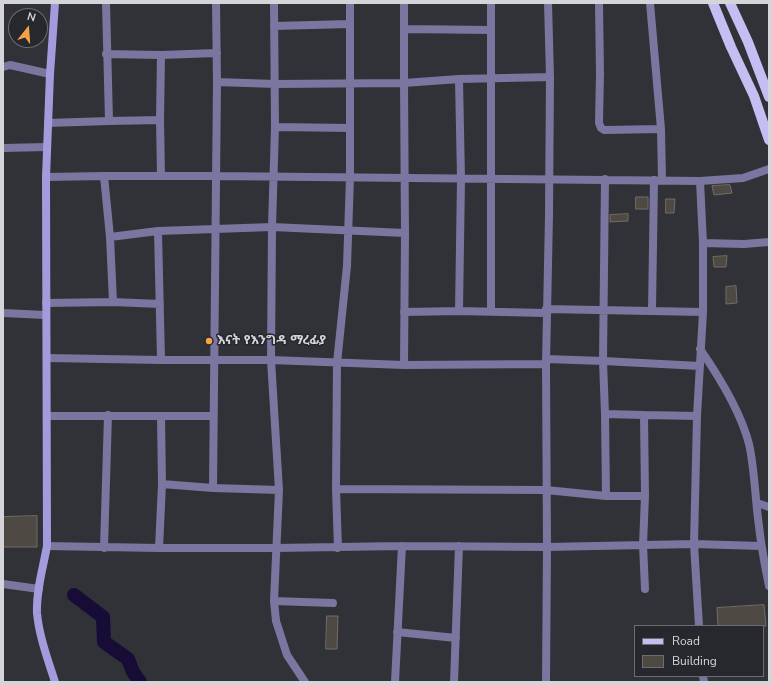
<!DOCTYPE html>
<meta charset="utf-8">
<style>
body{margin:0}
#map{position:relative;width:772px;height:685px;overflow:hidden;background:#313138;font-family:"Nunito Sans",sans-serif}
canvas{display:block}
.frame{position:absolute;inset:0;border:4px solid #d4d4d9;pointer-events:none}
.legend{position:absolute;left:634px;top:625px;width:130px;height:52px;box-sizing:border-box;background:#27272e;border:1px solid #6c6c72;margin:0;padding:5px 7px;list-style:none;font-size:12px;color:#d4d4d9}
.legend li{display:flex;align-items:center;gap:8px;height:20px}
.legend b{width:20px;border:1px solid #6c6c72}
.north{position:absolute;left:8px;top:8px;width:40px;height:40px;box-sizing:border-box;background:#27272e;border:1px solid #6c6c72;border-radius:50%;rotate:17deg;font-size:11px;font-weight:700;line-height:16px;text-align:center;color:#d4d4d9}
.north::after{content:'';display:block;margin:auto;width:14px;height:18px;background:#f4a344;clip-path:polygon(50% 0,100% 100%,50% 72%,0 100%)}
</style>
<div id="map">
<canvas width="772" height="685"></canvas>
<div class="frame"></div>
<ul class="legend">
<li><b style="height:5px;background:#c3bff2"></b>Road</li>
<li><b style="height:11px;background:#4f4943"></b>Building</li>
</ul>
<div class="north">N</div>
</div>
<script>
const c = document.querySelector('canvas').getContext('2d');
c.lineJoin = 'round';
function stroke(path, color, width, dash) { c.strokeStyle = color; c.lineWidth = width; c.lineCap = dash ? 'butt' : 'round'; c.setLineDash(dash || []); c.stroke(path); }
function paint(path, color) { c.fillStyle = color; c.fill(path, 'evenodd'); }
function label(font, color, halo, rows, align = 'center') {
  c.font = font + ' "Nunito Sans","Noto Sans Ethiopic",sans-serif'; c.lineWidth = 3; c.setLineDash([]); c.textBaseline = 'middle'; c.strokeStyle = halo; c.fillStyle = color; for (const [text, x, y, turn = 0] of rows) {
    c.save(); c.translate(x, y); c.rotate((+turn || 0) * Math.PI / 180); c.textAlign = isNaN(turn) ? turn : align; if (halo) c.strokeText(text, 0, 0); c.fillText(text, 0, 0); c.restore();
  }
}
stroke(new Path2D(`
 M74 595 103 617 104 642 128 659 133 672 140 682`), '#160c36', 14);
const building = new Path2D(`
 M730 185 732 193 714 195 712 186Z
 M636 197H648V209H636Z
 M666 199H675L674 213H666Z
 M628 214V221L610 222V215Z
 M727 256 726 267H714L713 257Z
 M736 286 737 303 726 304V287Z
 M37 516V547H3V517Z
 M764 605 766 626H718L717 608Z
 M327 616H338L337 649H326Z`);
paint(building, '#4f4943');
stroke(building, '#726c66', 1);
stroke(new Path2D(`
 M274 3 275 127 272 227 271 360 279 490 274 601 276 621 287 655 305 682
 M599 3 600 74 599 123 601 128 604 130 661 129
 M650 3 661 129 662 180
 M274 26 350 24
 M404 29 491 30
 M106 54 161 55 160 120 109 121
 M161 55 217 53
 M3 67 10 65 50 74
 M217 82 275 84 404 83V3
 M160 120 161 176
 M48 123 109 121 106 3
 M275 127 350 128
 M3 148 47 147
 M104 176H215L700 181 743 178 769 169
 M46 177 104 176 110 237
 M605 179 603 361 700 366
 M703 243 744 244 769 242
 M113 302 110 237 158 231 272 227 405 233
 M46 303 113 302 160 304
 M546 309 703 312
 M652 310 654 180
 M459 311 461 179 459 79
 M491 311V3
 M404 312 459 311 546 313
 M3 313 46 315
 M700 349C718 375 741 413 749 444 755 471 755 499 759 526 761 546 765 566 769 586
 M47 358 161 360 158 231
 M546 359 603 361 605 414 644 415
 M161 360H271L404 365 546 364
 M404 365 405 233 404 83 459 79 550 77
 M605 414 606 496
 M47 416H213
 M697 416 694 544 699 626
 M162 484 213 488 279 490
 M213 488 217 82 216 3
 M336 489 546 490 606 496H645L643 545 645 589
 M645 496 644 415 697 416 703 312V243L700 181
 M757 503 769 507
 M47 546 159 548H276L402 546 547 547 694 544 761 546
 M104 548 108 415
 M159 548 162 484 161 416
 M338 548 336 489 337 363 347 266 350 177V3
 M3 584 39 589
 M274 601 333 603
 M397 632 456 638
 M703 676 704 682
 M395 682 402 546
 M454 682 459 546
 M546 682 547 547 546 364 549 215 550 77 548 3`), '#7a769f', 8);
stroke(new Path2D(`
 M55 682C48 660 39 636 37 613 36 591 43 568 47 546L46 177 50 74 55 3`), '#a29cdd', 8);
stroke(new Path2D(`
 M713 3 731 47 754 96 769 140
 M730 3 748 42 769 97`), '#c3bff2', 10);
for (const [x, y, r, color] of [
 [209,341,4,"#f4a344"]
]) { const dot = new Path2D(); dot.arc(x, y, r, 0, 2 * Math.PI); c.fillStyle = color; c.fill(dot); stroke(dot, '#27272e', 1.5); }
label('bold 13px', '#d4d4d9', '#27272e', [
 ["እናት የእንግዳ ማረፊያ",217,341]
], 'left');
</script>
